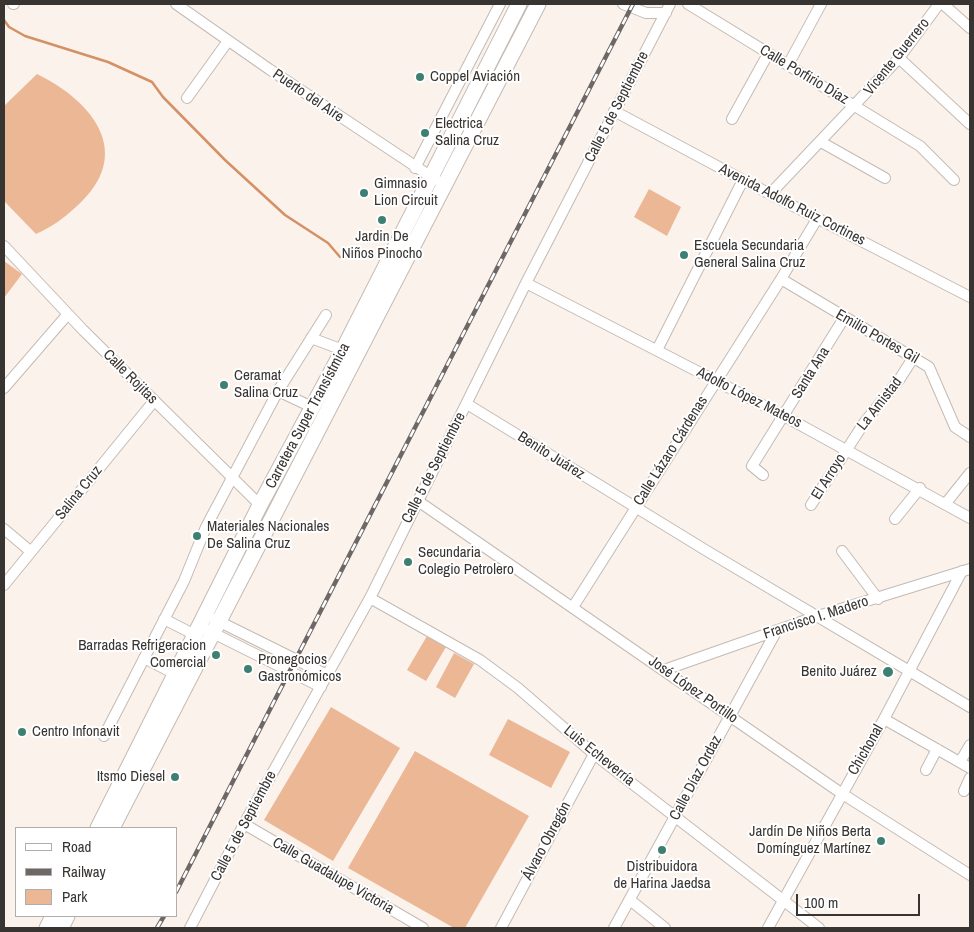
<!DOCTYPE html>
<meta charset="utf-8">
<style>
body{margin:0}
#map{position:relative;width:974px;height:932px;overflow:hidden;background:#fcf2ec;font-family:"Archivo Narrow",sans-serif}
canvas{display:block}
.frame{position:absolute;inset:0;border:5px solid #383432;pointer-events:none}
.legend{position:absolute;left:15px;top:827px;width:162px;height:90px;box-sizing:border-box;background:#fff;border:1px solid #afaead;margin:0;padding:6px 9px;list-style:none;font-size:15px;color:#383432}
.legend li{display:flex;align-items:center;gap:10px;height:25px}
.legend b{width:25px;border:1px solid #afaead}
.scale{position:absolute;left:796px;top:894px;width:124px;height:22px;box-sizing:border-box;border:2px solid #383432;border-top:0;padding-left:6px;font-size:15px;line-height:18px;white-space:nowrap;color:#383432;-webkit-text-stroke:4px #fff;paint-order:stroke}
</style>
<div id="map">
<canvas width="974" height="932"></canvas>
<div class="frame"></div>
<ul class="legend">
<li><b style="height:6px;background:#fff"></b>Road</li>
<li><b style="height:6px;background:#6d6865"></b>Railway</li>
<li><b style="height:14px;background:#ebb795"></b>Park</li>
</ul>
<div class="scale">100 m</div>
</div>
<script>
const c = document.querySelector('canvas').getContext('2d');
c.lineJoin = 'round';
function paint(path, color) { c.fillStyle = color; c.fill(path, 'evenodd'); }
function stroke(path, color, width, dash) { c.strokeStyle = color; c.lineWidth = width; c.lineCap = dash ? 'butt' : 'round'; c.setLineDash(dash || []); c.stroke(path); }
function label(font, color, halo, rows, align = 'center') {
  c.font = font + ' "Archivo Narrow",sans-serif'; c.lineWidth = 4; c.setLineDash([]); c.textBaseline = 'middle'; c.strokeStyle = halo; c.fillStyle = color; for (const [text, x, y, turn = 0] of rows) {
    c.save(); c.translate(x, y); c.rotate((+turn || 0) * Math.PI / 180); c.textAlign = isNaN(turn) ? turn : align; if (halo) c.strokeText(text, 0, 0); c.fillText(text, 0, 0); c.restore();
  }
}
paint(new Path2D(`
 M37 74C94 102 135 154 77 206 64 218 52 227 36 234L4 201V106Z
 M649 189 681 207 667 236 634 217Z
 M4 261 22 274 4 298Z
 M427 636 446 647 426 681 407 670Z
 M454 653 474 664 455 698 436 687Z
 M331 707 400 748 333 861 264 820Z
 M508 719 570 752 551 788 489 755Z
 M415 751 529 816 465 928H454L348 868Z`), '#ebb795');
stroke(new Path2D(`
 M4 20 9 27 25 36 108 62 152 82 163 97 225 160 285 215 328 243 340 257`), '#d39165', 2.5);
const minor = new Path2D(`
 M13 4H14
 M176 4 269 69 436 180
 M623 4 646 13H666
 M688 4 920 146 954 180
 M943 4 970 28
 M899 58 970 124
 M788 65 821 4
 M187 98 228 41
 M614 111 743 180 970 297
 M732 119 768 54
 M821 142 885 178
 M415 168 500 4
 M770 194 899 58 939 4
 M4 246 83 330 260 505
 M781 279 929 367 955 427 970 437
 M526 283 784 416 970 518
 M311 338 343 350
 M657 350 743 180
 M4 388 68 314
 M278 391 312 407
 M467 404 707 551 970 707
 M763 475 752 466 844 318
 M418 501 841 793 970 875
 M946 503 970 473
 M811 505 864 423 899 380 913 358
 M895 519 920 488
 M4 529 30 551
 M842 551 878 599
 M4 585 154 401
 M370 598 480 660 518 688 594 754 819 928
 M573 607 781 279 817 219
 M164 619 195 635
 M214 619 327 675
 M199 626 321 687
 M144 658 177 675
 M664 670 818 616 970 569
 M884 719 970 768
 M104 736 184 581 206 527 278 391 326 315
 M960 762 970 745
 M926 770 937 749
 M964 791 970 778
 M244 824 423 928
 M630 900 665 928
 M190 928 244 824 370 598 526 283 670 4
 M501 928 594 754
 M614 928 777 630
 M768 928 884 719 962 571`);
const primary = new Path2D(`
 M98 828 260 505 343 350 519 4
 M112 828 538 4
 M47 928 53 916
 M61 928 67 916`);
stroke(minor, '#c3bab4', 12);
stroke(primary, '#c3bab4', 17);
stroke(minor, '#fff', 10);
stroke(primary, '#fff', 15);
const rail = new Path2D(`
 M176 892 633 4
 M157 928 164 916`);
stroke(rail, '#6d6865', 4.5);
stroke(rail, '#fff', 2.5, [8]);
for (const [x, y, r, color] of [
 [420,77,5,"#3d8071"],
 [425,133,5,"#3d8071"],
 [364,193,5,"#3d8071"],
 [382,220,5,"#3d8071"],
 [684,255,5,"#3d8071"],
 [224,385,5,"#3d8071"],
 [197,536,5,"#3d8071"],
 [408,562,5,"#3d8071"],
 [216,655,5,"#3d8071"],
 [248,669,5,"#3d8071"],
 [888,672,6,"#3d8071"],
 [22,732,5,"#3d8071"],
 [175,777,5,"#3d8071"],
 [881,841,5,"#3d8071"],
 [662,850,5,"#3d8071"]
]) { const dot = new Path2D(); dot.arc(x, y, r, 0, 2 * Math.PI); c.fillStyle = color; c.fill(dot); stroke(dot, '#fff', 2); }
label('15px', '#383432', '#fff', [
 ["Vicente Guerrero",897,57,-51],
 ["Calle Porfirio Díaz",804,75,31],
 ["Puerto del Aire",308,96,34],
 ["Calle 5 de Septiembre",617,107,-63],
 ["Avenida Adolfo Ruiz Cortines",792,205,27],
 ["Emilio Portes Gil",877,337,30],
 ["Santa Ana",811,373,-58],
 ["Calle Rojitas",130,377,45],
 ["Adolfo López Mateos",749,398,27],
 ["La Amistad",880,404,-52],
 ["Carretera Super Transístmica",308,416,-62],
 ["Calle Lázaro Cárdenas",671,451,-58],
 ["Benito Juárez",551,456,32],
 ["Calle 5 de Septiembre",434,468,-63],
 ["El Arroyo",829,477,-58],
 ["Salina Cruz",79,493,-51],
 ["Francisco I. Madero",816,618,-18],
 ["José López Portillo",693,690,35],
 ["Chichonal",866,750,-60],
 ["Luis Echeverría",599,756,39],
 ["Calle Díaz Ordaz",696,778,-62],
 ["Calle 5 de Septiembre",244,826,-62],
 ["Álvaro Obregón",547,841,-62],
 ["Calle Guadalupe Victoria",333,876,30]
]);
label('15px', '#383432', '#fff', [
 ["Coppel Aviación",430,77],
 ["Electrica",435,124],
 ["Salina Cruz",435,141],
 ["Gimnasio",374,184],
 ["Lion Circuit",374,201],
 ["Jardin De",382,237,"center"],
 ["Niños Pinocho",382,254,"center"],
 ["Escuela Secundaria",694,246],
 ["General Salina Cruz",694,263],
 ["Ceramat",234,376],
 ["Salina Cruz",234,393],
 ["Materiales Nacionales",207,527],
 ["De Salina Cruz",207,544],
 ["Secundaria",418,553],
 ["Colegio Petrolero",418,570],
 ["Barradas Refrigeracion",206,646,"right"],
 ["Comercial",206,663,"right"],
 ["Pronegocios",258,660],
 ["Gastronómicos",258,677],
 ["Benito Juárez",877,672,"right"],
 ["Centro Infonavit",32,732],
 ["Itsmo Diesel",165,777,"right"],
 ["Jardín De Niños Berta",871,832,"right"],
 ["Domínguez Martínez",871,849,"right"],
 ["Distribuidora",662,867,"center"],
 ["de Harina Jaedsa",662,884,"center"]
], 'left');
</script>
